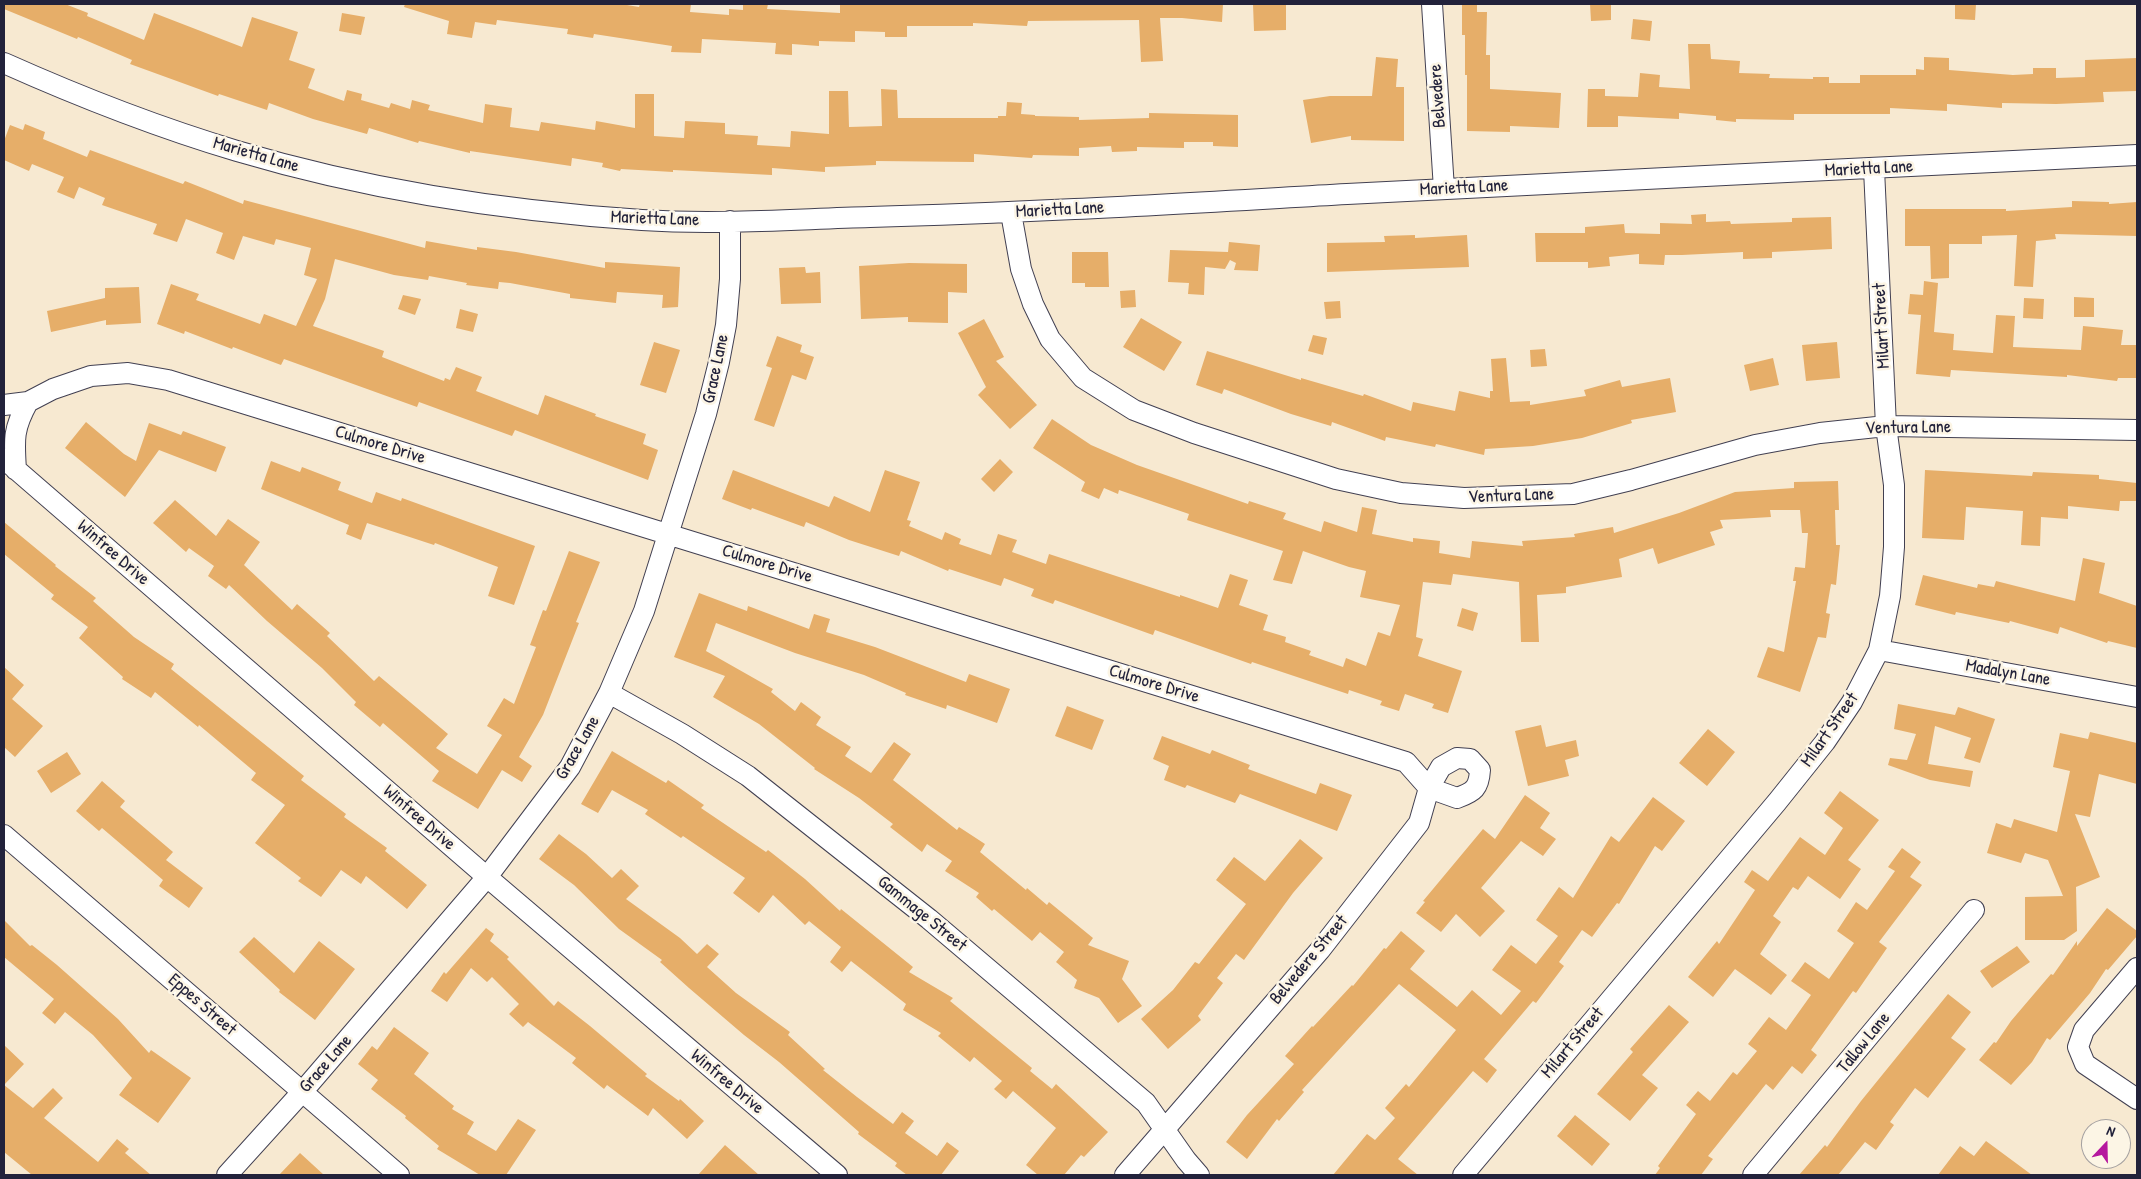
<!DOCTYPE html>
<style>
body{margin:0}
#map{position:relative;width:2141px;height:1179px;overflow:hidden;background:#f7e9d1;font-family:"Patrick Hand",sans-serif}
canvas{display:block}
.frame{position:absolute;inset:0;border:5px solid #22223b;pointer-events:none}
.north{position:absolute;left:2081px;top:1119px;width:50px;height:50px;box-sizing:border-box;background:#fcf5e5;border:1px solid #a5a1a1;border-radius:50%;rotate:21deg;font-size:14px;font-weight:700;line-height:20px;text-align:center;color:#22223b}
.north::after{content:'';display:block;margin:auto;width:18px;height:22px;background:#b5179e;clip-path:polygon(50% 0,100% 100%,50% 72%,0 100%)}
</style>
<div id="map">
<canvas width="2141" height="1179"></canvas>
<div class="frame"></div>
<div class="north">N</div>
</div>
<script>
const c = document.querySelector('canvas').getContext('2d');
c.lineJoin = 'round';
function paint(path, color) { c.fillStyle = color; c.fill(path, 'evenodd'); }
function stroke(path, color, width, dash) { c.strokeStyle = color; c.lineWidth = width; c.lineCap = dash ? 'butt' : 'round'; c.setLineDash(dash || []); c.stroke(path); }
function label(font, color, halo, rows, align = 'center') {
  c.font = font + ' "Patrick Hand",sans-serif'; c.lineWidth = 5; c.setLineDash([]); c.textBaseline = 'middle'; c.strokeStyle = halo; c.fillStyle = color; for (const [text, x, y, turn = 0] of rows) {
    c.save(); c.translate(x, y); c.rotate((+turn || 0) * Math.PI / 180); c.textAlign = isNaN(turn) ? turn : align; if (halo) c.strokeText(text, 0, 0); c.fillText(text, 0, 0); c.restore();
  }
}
paint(new Path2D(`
 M4 4H65L88 13 87 16 144 40 154 13 242 47 252 17 298 32 289 60 315 69 308 88 344 101 347 90 362 94 361 100 389 108 391 103 410 109 412 100 430 105 428 110 483 123 485 104 512 108 510 127 539 131 541 122 595 130 596 121 635 128V94H654V136L684 138 685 121 725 123V134L758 136 757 145 790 147 791 131 829 134V91H848L849 127 882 126 881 89 897 90 898 118H998V116H1006L1007 102 1022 103 1021 114 1035 115V116L1079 117V120L1149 118V113L1238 115V147L1213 146V142H1184V148L1137 147V151L1112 152 1111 146 1079 148V156L1033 155 1032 158 974 154V162L876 161V165L825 167V172L772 168V175L673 170V172L621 169 620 171 602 167 603 163 572 158 571 166 470 151V153L419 141 418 143 369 128 367 134 313 119 269 103 267 110 219 94 218 96 130 64 132 60 78 37 77 39 4 9Z
 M405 4H621L639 7 640 4H691L690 12 729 15V9L743 10V4H768L767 9 840 13V4H1223L1222 22 1182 18H1160L1163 61 1141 62 1139 20 1028 21 1027 26 973 23V26H907V37H885V32L855 31V42L819 41V46L792 44V55L775 54 776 43 702 39 701 53 671 52 672 46 594 34 593 38 567 34 568 29 497 20 496 25 475 22 472 38 447 34 449 21 404 7Z
 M1253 4H1286V30L1254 31Z
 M1462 4H1477V12H1487L1486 55H1490V89L1561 93 1559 128 1510 126V132L1467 131V75H1465V35H1462Z
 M1590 4H1611V20L1591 21Z
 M1955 4H1976L1975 20 1955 19Z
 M342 13 365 17 361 35 339 31Z
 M1633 19 1652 21 1650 41 1631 39Z
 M1688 44H1710L1711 59 1740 61 1739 73 1770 74 1769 78 1813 79V77H1829V83H1860V75H1916V69L1924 70V57L1949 58V70L2013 75 2033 74V68H2056V78L2085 77V60L2137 58V91L2103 92 2104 102 2056 104 2002 103V108L1947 104V111L1890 108V114H1794V120L1736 119V122L1716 120V116L1679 113V119L1618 116V127H1587L1588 89H1605V96L1638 97 1640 73 1660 75 1659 87 1690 89Z
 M1376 57 1398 59 1396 87H1404V141L1351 140V136L1311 143 1303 100 1330 96H1372Z
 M25 124 45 132 43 139 87 157 90 150 183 184 185 181 243 204 244 200 425 248 426 241 477 250V247L516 252 605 268V262L680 267 678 307 662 308 663 295 617 292 616 303 570 298V294L510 283 499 282 498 289 466 285 467 283 429 276 428 280 394 275 335 259 325 299 313 326 384 351 382 357 444 381 445 378 450 380 456 367 482 377 476 391 538 415 545 395 596 414 595 416 646 434 643 444 658 450 648 480 515 430 512 436 419 402 417 407 284 359 281 365 233 347 232 349 185 331 184 334 157 324 171 284 199 294 196 300 260 324 264 314 296 326 317 279 304 275 311 248 276 239 274 245 243 236 234 260 216 253 223 233 186 219 177 242 153 234 157 224 102 205 105 198 79 187 74 199 57 192 64 177 32 164 29 171 4 160V141L10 125 23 130Z
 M2072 201 2109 202V204L2137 202V236L2055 234 2056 239 2036 241 2033 287 2014 286 2017 235 1982 236V244H1949V278L1931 279 1930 246H1905V209H2006V211L2072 207Z
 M1706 214V222L1730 221 1731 224 1792 222V218L1831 217 1832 249 1772 252V258L1743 259V252L1682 255H1665L1664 265 1639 264V254L1609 257 1610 266 1588 268V262H1536L1535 233H1585V227L1624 224 1625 233 1660 234V223L1692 224 1691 215Z
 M1415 235V238L1467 235 1469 267 1327 272V243L1385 242 1384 236Z
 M1229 242 1260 245 1258 271 1234 270 1236 263 1230 260 1225 269 1205 267 1204 295 1188 294 1189 283 1168 282 1170 250 1228 252Z
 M1072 252H1108L1109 287H1085V283H1072Z
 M909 263 967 264V293L948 292V323L908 322V317L861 319 859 266Z
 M805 267 806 273 820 272 821 303 781 304 779 268Z
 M1924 281 1938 283 1934 332 1954 334 1953 350 1993 353 1996 315 2015 316 2013 347 2081 350 2083 326 2123 330 2121 345H2137V378H2118L2117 381 2067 375V377L1951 370 1950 377 1916 374 1921 315 1908 314 1910 294 1923 295Z
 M139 287 141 323 106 325V320L51 332 47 311 105 298V288Z
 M1135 290 1136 307 1121 308 1120 291Z
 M403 295 421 299 415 315 398 309Z
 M2074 297 2094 298V317H2074Z
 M2024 298 2044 299 2043 319 2023 318Z
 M1340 301 1341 318 1326 319 1324 302Z
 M460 309 478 314 473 332 456 328Z
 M1141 318 1182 342 1164 371 1123 347Z
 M984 319 1004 357 996 361 1037 405 1010 429 978 395 986 387 958 333Z
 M1313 335 1327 338 1323 355 1308 351Z
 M777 336 802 345 800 352 814 357 806 380 792 375 774 427 754 420 772 368 766 366Z
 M654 342 680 350 666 393 640 385Z
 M1837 342 1840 378 1806 381 1802 345Z
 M1545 349 1547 366 1531 367 1530 350Z
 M1207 351 1301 380V378L1363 396 1364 394 1411 411 1413 402 1455 411 1459 391 1490 398V391H1493L1491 359 1506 358 1510 402 1530 401V405L1586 396 1584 390 1620 380 1622 387 1670 378 1676 412 1631 420 1632 423 1582 438 1533 446 1485 449 1484 455 1436 444 1435 447 1386 437 1385 441 1332 422 1331 426 1291 414 1224 389 1222 394 1196 385Z
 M1773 358 1779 385 1750 391 1744 365Z
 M1052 419 1091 445 1137 465 1248 504 1249 501 1286 513 1283 519 1321 532 1324 521 1357 532 1362 507 1377 510 1372 534 1413 542V538L1440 541 1439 553 1470 558 1472 541 1523 546 1522 541 1575 537 1574 534 1613 527 1614 533 1679 513 1735 492 1794 488V482L1838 481 1839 510H1835L1836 545H1840L1836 585 1831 584 1826 613 1830 614 1826 638 1818 637 1800 692 1757 677 1768 647 1784 652 1796 581H1793L1795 567 1805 568 1808 533H1802L1800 510H1770L1771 517 1720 520 1723 528 1710 532 1715 545 1658 564 1653 548 1619 559 1622 577 1566 587V593L1537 595 1539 642H1521L1519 582 1453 574 1451 585 1423 582 1416 637 1423 639 1418 656 1462 671 1448 713 1432 708 1434 704 1405 694 1399 711 1380 705 1382 701 1349 690 1348 694 1252 662 1251 664 1155 630 1153 635 1055 600 1053 604 1031 596 1034 589 1004 578 1001 586 949 569 948 571 901 551 899 556 849 540 806 522 804 527 752 508 751 510 722 499 733 470 829 507 834 496 870 512 885 470 920 482 907 520 911 521 909 526 942 540 945 532 961 539 959 544 991 555 998 534 1017 540 1012 552 1046 564 1049 554 1180 597V595L1218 608 1230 574 1248 580 1239 605 1268 615 1263 630 1286 637 1285 642 1311 651 1309 655 1343 667 1346 658 1366 666 1378 632 1390 636 1400 605 1360 597 1366 571 1349 567 1303 551 1292 584 1273 580 1283 551 1187 520 1189 514 1119 490 1118 494 1104 488 1099 499 1081 491 1085 482 1033 448Z
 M86 422 124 454 136 461 149 423 181 435 183 431 226 447 216 472 159 450 125 497 65 448Z
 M1000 459 1013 472 994 492 981 479Z
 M271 461 300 472 302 467 341 482 338 490 372 503 376 492 401 501 402 498 535 546 514 605 488 596 498 567 435 543 434 545 367 523 361 540 346 534 349 525 261 489Z
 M1925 470 2032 476 2033 472 2099 475V479L2137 483V501H2120L2119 511 2068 506V519L2041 517 2040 546 2021 545 2023 511 1966 507 1964 540 1922 538Z
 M175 500 216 536 228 519 260 542 244 565 292 610 297 604 330 633 327 636 374 681 379 676 448 734 436 748 477 774 502 735 487 726 504 698 514 704 536 647 530 645 543 610 546 611 569 551 600 562 576 622 579 623 543 715 519 757 532 766 522 782 502 770 478 809 432 781 439 771 383 723 380 727 354 705 356 702 322 668 267 621 229 585 226 589 208 576 214 566 189 548 186 552 153 523Z
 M4 522 56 565 55 566 96 598 93 601 134 637 174 664 171 669 304 776 301 780 346 814 344 817 387 848 385 851 427 885 407 909 366 876 361 884 341 870 321 897 298 881 301 878 255 843 285 805 251 780 256 773 199 725 198 727 155 692 151 698 122 679 123 677 79 638 88 627 51 599 54 595 4 554Z
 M2083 558 2105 563 2099 593 2137 606V648L2108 641 2107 643 2060 627 2058 634 2010 621 2009 623 1956 612 1955 615 1915 605 1923 575 1977 588 1978 584 1994 587 1996 581 2075 601Z
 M699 593 747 611 748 606 809 629 814 614 830 619 826 632 875 647 966 682 969 674 1010 689 997 723 947 705 946 709 905 695 906 693 864 675 795 653 716 623 706 651 773 689 771 692 795 711 801 702 821 717 816 725 851 747 845 756 871 773 894 742 911 754 893 780 957 830 959 827 985 844 980 852 1026 890 1027 888 1047 905 1049 902 1093 938 1088 945 1129 961 1122 979 1142 1006 1118 1023 1099 998 1074 988 1077 980 1056 962 1064 952 1040 932 1032 941 994 909 992 911 976 897 979 893 945 871 952 861 927 844 922 852 890 827 893 824 859 798 814 769 815 768 759 724 713 697 725 676 674 657Z
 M1462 608 1478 613 1473 631 1457 626Z
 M4 667 24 685 12 699 43 726 15 757 4 747Z
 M1898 704 1955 715 1958 707 1995 719 1980 763 1964 758 1971 738 1935 726 1928 764 1973 771 1970 787 1930 780 1888 765 1890 758 1907 760 1916 734 1894 729Z
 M1067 706 1104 720 1092 750 1055 736Z
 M1541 725 1546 747 1576 740 1579 756 1565 760 1569 776 1528 786 1515 731Z
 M1708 729 1735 752 1707 786 1679 763Z
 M2090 732 2137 743V784L2099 774 2090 817 2075 814 2100 877 2076 887 2077 931 2064 940H2025V897L2063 896 2048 860 2025 853 2021 863 1987 853 1996 823 2011 828 2014 819 2057 832 2070 771 2053 767 2060 733 2088 739Z
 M1162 736 1210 754 1212 750 1250 765 1248 769 1316 794 1320 783 1352 795 1337 831 1240 794 1235 803 1187 785 1185 788 1164 780 1169 766 1153 759Z
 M612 751 666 783 668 780 704 805 701 808 766 852 768 850 805 879 840 911 841 909 913 967 909 972 953 998 950 1001 1032 1068 1030 1071 1052 1089 1056 1084 1108 1132 1084 1157 1081 1155 1064 1175H1038L1026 1165 1056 1128 1013 1091 1006 1099 994 1089 1002 1081 974 1057 970 1062 938 1036 941 1033 903 1010 906 1004 851 961 842 972 830 962 841 947 809 921 805 925 773 895 759 913 733 893 745 878 683 836 681 838 645 814 648 810 612 790 598 813 581 804Z
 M67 752 81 774 51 793 37 771Z
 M102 781 125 801 120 807 173 852 166 860 203 888 189 908 159 886 163 880 102 828 99 831 76 811Z
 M1840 791 1879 820 1848 860 1861 869 1840 899 1808 876 1798 890 1793 887 1773 916 1781 922 1760 954 1787 975 1771 995 1735 969 1713 997 1688 977 1717 941 1719 944 1755 890 1744 882 1752 870 1768 881 1800 837 1825 855 1843 828 1824 813Z
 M1525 795 1550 813 1540 828 1556 839 1543 856 1521 841 1481 888 1505 911 1480 937 1456 914 1441 932 1416 913 1425 902 1423 901 1483 829 1495 839Z
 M1653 797 1685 821 1662 851 1655 846 1619 904 1617 903 1592 937 1582 930 1559 962 1564 966 1536 1003 1533 1001 1484 1059 1497 1070 1487 1083 1473 1071 1398 1159 1418 1175H1333L1367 1134 1375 1140 1395 1118 1385 1108 1406 1084 1409 1087 1456 1030 1399 984 1302 1090 1304 1092 1279 1121 1277 1119 1247 1159 1226 1142 1247 1115 1294 1064 1285 1056 1312 1026 1313 1027 1352 985 1353 986 1384 948 1386 949 1401 931 1425 951 1410 969 1457 1007 1472 990 1501 1015 1521 991 1492 970 1511 945 1536 964 1558 936 1536 920 1559 887 1573 898 1611 836 1619 842Z
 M559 834 586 854 612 878 621 869 639 886 626 899 680 938 697 954 707 944 719 954 707 967 736 993 790 1032 788 1035 825 1069 823 1070 857 1097 893 1124 902 1112 914 1121 905 1133 937 1156 947 1142 959 1151 941 1175H907L895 1166 897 1163 858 1134 859 1132 779 1062 744 1035 689 988 660 962 662 960 619 929 574 885 539 859Z
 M1300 839 1323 858 1293 893 1244 960 1236 954 1217 978 1223 983 1198 1016 1201 1020 1168 1049 1141 1019 1173 990 1195 962 1199 964 1246 904 1216 880 1234 857 1265 881Z
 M1902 848 1921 862 1910 877 1922 885 1879 942 1887 948 1856 993 1853 991 1811 1050 1817 1055 1802 1074 1792 1066 1773 1090 1766 1084 1708 1156 1713 1159 1701 1175H1655L1660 1168 1658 1166 1696 1114 1686 1105 1698 1091 1710 1101 1733 1072 1737 1075 1757 1051 1748 1044 1769 1017 1786 1030 1811 995 1791 981 1805 962 1829 979 1854 943 1837 931 1856 902 1867 910 1895 871 1888 867Z
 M2107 908 2137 931V936L2108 970 2106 969 2090 993 2050 1040 2047 1038 2032 1062 2011 1085 1979 1060 1994 1042 1996 1043 2011 1021 2051 974 2053 975 2077 941V946Z
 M4 920 30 946 32 945 57 965 118 1019 149 1053 151 1050 191 1078 158 1123 119 1095 132 1078 93 1035 65 1012 55 1024 42 1013 54 999 4 957Z
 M486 928 494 934 490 941 509 957 507 959 554 1006 558 1001 590 1026 647 1074 645 1076 679 1101 680 1099 704 1121 687 1139 653 1108 648 1116 607 1085 604 1089 572 1063 576 1058 528 1022 523 1027 509 1014 519 1004 492 977 487 982 471 968 447 1002 431 991 444 972 446 974Z
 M254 937 294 973 319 941 355 969 315 1020 279 992 280 990 239 952Z
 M2017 946 2030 962 1992 988 1980 971Z
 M1948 994 1971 1012 1951 1038 1966 1049 1928 1098 1915 1088 1890 1122 1894 1125 1876 1150 1865 1142 1838 1175H1799L1825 1145 1827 1147 1861 1101Z
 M1669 1005 1689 1022 1642 1075 1658 1088 1630 1121 1597 1094 1633 1052 1630 1049Z
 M394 1027 429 1053 414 1074 454 1106 452 1109 474 1122 467 1134 496 1151 518 1119 536 1130 506 1175H480L437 1149 439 1146 405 1118 406 1116 371 1089 378 1080 358 1064 372 1046 377 1050Z
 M4 1045 24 1064 4 1085 33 1108 53 1088 63 1098 44 1118 98 1162 117 1139 129 1149 125 1153 151 1175H32L4 1152Z
 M1575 1115 1610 1144 1592 1166 1557 1136Z
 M1986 1141 2032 1175H1938L1960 1146 1974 1156Z
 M725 1145 759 1175H698Z
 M300 1153 324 1175H279Z`), '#e6ae69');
const minor = new Path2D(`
 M1432 4 1444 189
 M4 63C80 97 157 127 237 151 368 190 506 211 642 220 718 225 795 219 870 217 1029 213 1188 203 1347 194 1610 179 1874 169 2137 155
 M1011 213 1021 269 1033 304 1050 339 1083 378 1134 410 1194 433 1336 479 1401 493 1464 498 1573 494 1631 480 1755 445 1820 433 1886 426 2137 430
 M4 405 28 402 53 389 91 376 128 373 168 380 1406 762 1429 788 1457 798C1474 792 1479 788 1480 770L1470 759 1457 758 1441 767 1429 788 1419 823 1320 950 1125 1175
 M4 459 487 877 837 1175
 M16 470C14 439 13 429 28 402
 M1879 650 2137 697
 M609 693 682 734 748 776 929 919 1146 1103 1186 1160 1199 1175
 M4 835 399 1175
 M2137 968 2084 1030 2078 1047 2085 1064 2137 1099
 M227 1175 303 1091 487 877 570 767 609 693 644 611 706 414 719 362 726 325 730 279V221
 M1463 1175 1777 802 1825 742 1852 702 1879 650 1890 596 1894 547V485L1886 426 1874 169
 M1753 1175 1974 910`);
stroke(minor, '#424052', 22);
stroke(minor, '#fff', 20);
label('18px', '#22223b', '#fcf5e5', [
 ["Belvedere",1438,96,-94],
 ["Marietta Lane",256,155,16],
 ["Marietta Lane",1869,169,-3],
 ["Marietta Lane",1464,188,-3],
 ["Marietta Lane",1060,210,-3],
 ["Marietta Lane",655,219,2],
 ["Milart Street",1882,326,-93],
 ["Grace Lane",716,369,-78],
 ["Ventura Lane",1908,428,-1],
 ["Culmore Drive",380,445,17],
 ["Ventura Lane",1511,496,-2],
 ["Winfree Drive",113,553,41],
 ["Culmore Drive",767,564,17],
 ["Madalyn Lane",2008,673,10],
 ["Culmore Drive",1154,684,17],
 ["Milart Street",1830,730,-55],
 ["Grace Lane",578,748,-60],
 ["Winfree Drive",419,818,41],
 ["Gammage Street",922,914,39],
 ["Belvedere Street",1309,960,-50],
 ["Eppes Street",202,1005,41],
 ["Milart Street",1573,1043,-50],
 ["Tallow Lane",1864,1043,-51],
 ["Grace Lane",326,1064,-49],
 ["Winfree Drive",727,1082,40]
]);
</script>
